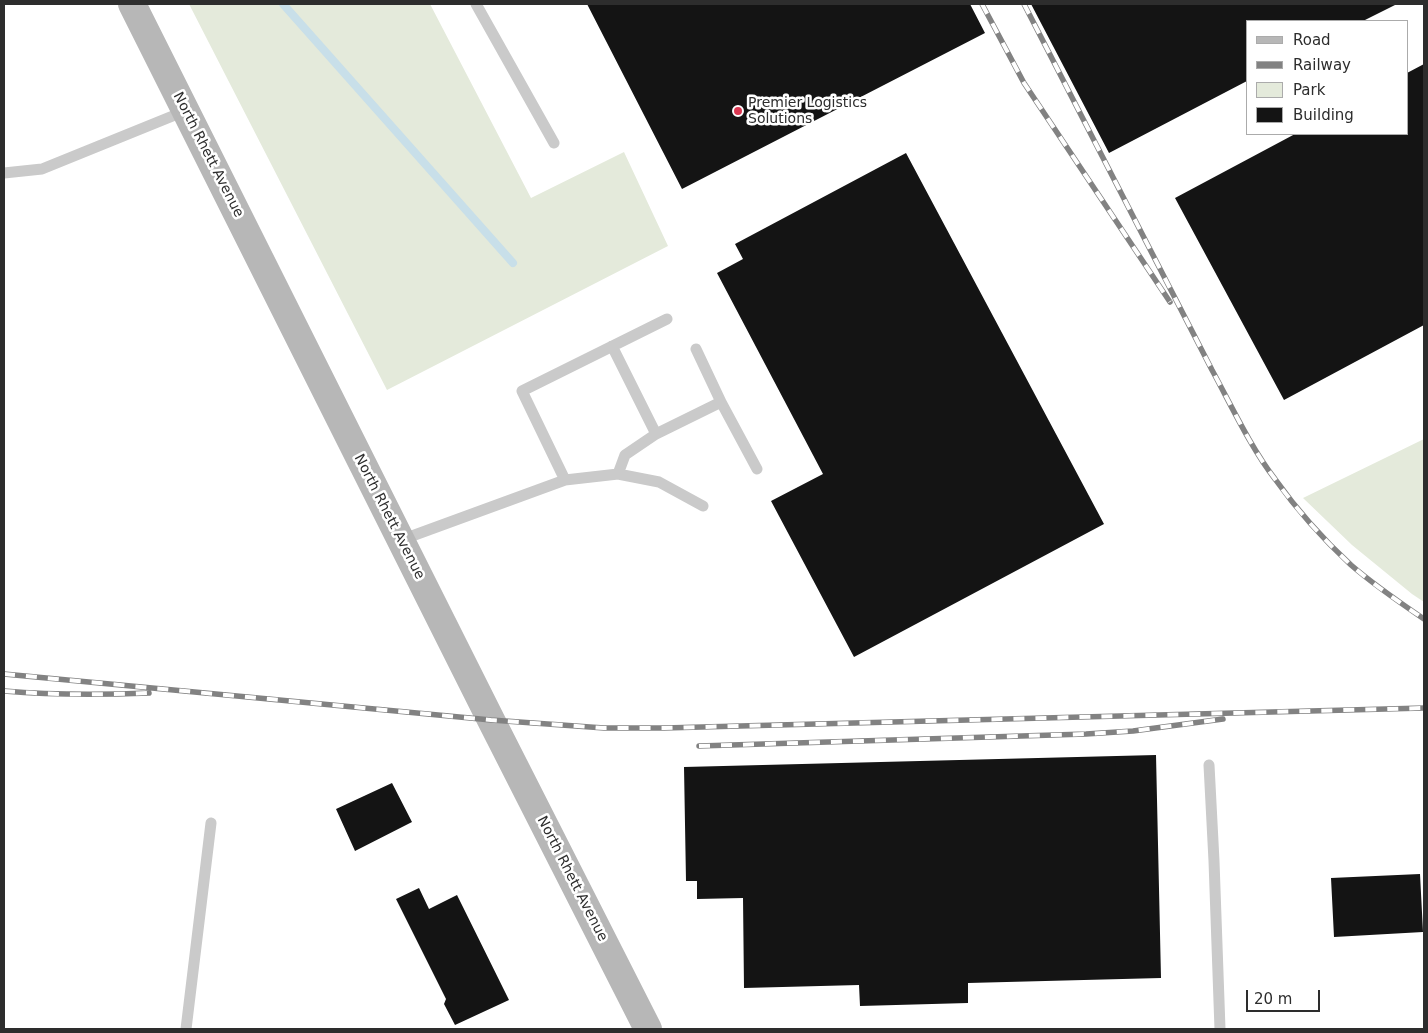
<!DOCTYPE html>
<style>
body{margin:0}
#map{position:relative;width:1428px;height:1033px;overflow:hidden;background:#fff;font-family:"DejaVu Sans",sans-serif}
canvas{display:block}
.frame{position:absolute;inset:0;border:5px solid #2d2d2d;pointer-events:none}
.legend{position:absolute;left:1246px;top:20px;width:162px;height:115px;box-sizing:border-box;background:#fff;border:1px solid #ababab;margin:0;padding:6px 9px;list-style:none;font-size:15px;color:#2d2d2d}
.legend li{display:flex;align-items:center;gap:10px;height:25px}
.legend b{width:25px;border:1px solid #ababab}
.scale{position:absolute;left:1246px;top:990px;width:74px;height:22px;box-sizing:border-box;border:2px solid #2d2d2d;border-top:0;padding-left:6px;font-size:15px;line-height:18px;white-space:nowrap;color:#2d2d2d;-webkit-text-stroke:4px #fff;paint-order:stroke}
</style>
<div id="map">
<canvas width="1428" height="1033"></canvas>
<div class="frame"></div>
<ul class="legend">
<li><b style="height:6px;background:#b7b7b7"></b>Road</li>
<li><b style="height:6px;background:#828282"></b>Railway</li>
<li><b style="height:14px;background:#e4eadb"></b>Park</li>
<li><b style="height:14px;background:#141414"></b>Building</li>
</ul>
<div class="scale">20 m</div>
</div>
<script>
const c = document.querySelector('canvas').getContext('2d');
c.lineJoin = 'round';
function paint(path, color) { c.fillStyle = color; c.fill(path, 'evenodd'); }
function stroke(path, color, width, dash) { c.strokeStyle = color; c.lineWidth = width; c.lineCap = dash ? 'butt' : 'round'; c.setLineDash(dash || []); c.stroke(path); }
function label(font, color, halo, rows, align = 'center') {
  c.font = font + ' "DejaVu Sans",sans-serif'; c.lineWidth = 5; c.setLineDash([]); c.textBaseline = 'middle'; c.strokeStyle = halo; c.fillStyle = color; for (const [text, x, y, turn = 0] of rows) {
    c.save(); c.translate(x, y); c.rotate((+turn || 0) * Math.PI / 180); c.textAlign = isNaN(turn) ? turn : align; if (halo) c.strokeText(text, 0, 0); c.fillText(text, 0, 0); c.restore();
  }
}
paint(new Path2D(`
 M189 4H430L531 198 624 152 668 246 387 390Z
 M1424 439V602L1412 594 1352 545 1303 498Z`), '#e4eadb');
stroke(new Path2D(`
 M283 4 513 263`), '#c8dfe9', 8);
paint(new Path2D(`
 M587 4H970L985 33 682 189Z
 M1031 4H1397L1363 21H1247V81L1109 153Z
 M1424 64V325L1284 400 1175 198 1295 134H1407V73Z
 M906 153 1104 524 854 657 771 501 823 474 717 273 743 259 735 244Z
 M1156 755 1161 978 968 983V1003L860 1006 859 985 744 988 743 898 697 899V881H686L684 767Z
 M392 783 412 822 355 851 336 809Z
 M1420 874 1423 932 1334 937 1331 878Z
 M419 888 429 909 457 895 509 1000 455 1025 444 1004 446 999 396 899Z`), '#141414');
stroke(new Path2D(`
 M476 4 554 143
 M4 173 42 169 185 111
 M612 346 656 434
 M696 349 721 402
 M618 474 625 455 656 434 721 402 757 469
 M565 480 522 391 667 319
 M401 540 565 480 618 474 659 482 703 506
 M1209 765 1214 861 1220 1029
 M186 1029 211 823`), '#cacaca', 11);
stroke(new Path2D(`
 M132 4 491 720 648 1029`), '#b7b7b7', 28);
const rail = new Path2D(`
 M982 4 1024 83 1170 302
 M1024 4 1212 370C1231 405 1251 448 1275 479 1297 510 1323 539 1351 565 1374 585 1399 602 1424 619
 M4 674 491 720 604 728H664L1424 708
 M4 691C52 695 100 695 149 693
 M699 746 1086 734 1133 731 1223 719`);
stroke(rail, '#828282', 5.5);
stroke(rail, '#fff', 4, [11]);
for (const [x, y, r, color] of [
 [738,111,5,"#db3852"]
]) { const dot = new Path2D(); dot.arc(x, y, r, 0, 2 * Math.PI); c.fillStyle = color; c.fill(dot); stroke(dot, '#fff', 2); }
label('14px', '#2d2d2d', '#fff', [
 ["Premier Logistics",748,103],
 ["Solutions",748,119]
], 'left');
label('14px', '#2d2d2d', '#fff', [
 ["North Rhett Avenue",208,155,63],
 ["North Rhett Avenue",389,517,63],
 ["North Rhett Avenue",572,879,63]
]);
</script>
